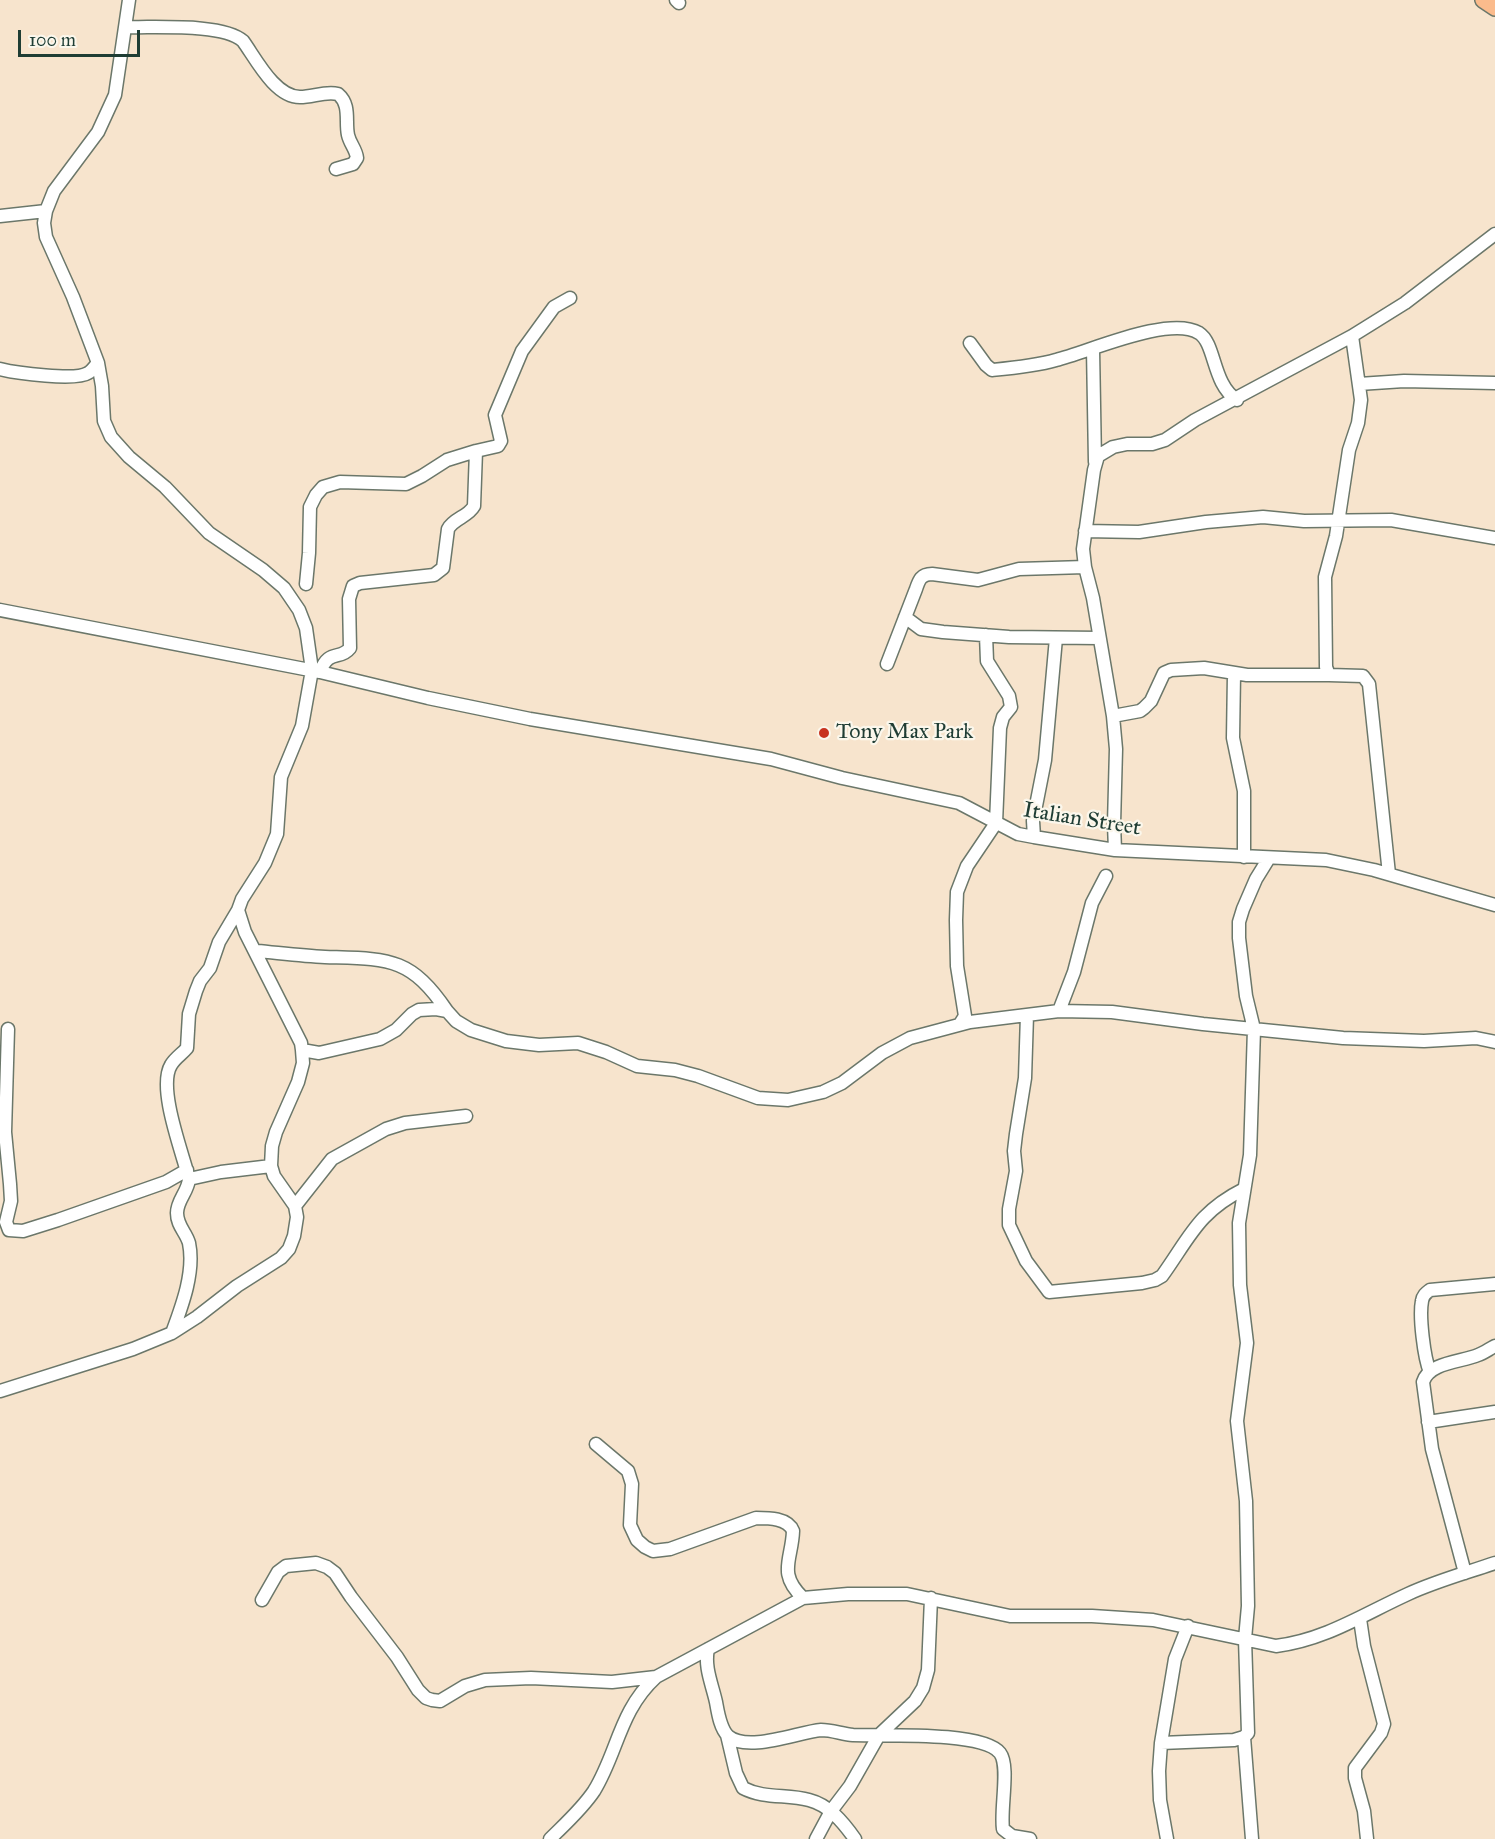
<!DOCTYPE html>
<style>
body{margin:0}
#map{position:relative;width:1495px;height:1839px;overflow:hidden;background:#f7e4cd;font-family:"IM FELL Great Primer",serif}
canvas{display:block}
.scale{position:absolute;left:18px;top:30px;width:122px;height:27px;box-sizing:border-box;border:3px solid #1f3d34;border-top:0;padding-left:8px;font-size:18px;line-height:21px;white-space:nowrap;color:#1f3d34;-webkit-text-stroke:4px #fbf7ec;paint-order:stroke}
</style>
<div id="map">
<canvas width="1495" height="1839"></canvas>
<div class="scale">100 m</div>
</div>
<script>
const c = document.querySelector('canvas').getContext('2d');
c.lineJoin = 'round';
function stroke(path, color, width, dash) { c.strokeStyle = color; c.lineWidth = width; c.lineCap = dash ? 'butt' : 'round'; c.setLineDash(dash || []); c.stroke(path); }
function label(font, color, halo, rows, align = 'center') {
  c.font = font + ' "IM FELL Great Primer",serif'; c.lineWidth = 4.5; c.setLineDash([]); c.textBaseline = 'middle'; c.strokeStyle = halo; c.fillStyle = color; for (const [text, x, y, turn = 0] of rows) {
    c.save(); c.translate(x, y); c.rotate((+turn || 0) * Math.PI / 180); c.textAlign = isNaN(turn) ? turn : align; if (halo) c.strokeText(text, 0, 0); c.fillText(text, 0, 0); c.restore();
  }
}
const minor = new Path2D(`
 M676 0 679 3
 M126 27C154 28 223 23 243 41 256 59 275 97 300 97 313 97 325 91 338 94 351 105 345 121 348 135 350 144 356 149 357 158L353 164 336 169
 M0 216 46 211
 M1352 336 1361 400 1358 423 1349 450 1336 536 1325 577 1326 667 1329 675 1363 676 1369 684 1389 874
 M970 343 986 365 992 370C1013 368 1035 366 1056 360 1089 352 1169 315 1199 333 1216 344 1212 384 1237 400
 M1093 349 1095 462
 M0 369C16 373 76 381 88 373 92 371 95 366 98 363
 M1359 384 1404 381 1495 383
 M1085 531 1139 532 1206 522 1263 517 1304 521 1391 520 1495 538
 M306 584 309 553 310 507 316 495 323 487 340 482 406 484 422 476 447 460 476 451
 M0 610 320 672 428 698 530 719 771 759 842 778 959 803 1018 834 1034 837 1115 850 1326 860 1374 870 1495 905
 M905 617 921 629 943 632 1009 637 1099 638
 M887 664 916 589C919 580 921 574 932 574L978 580 1019 569 1085 567
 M320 672C329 648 340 661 350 648L349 599 353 586 360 583 434 575 443 568 448 529C454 518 468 517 474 506L476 451 498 446 501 441 495 415 522 351 554 307 570 298
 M1234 674 1233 738 1244 791V857
 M1113 716 1140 711 1144 708 1151 701 1164 673 1171 670 1204 668 1247 675H1329
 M1034 837 1033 821 1045 760 1056 638
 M1115 850 1114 824 1116 749 1113 716 1093 598 1085 567 1083 549 1094 470 1098 456 1113 447 1127 444H1152L1165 440 1195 420 1352 336 1405 303 1495 234
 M257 951C279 953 303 956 325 957 387 959 410 956 447 1011
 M1059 1011 1074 972 1092 903 1106 876
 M1027 1015 1025 1078 1016 1134 1014 1151 1016 1171 1009 1209V1225L1026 1261 1049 1292 1142 1283 1155 1280 1162 1276C1190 1237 1198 1212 1244 1189
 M960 1024 965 1016 957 966 956 920 957 892 967 866 996 823 1000 728 1003 717 1011 707 1009 696 987 661 986 635
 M8 1029 5 1132 10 1184 11 1201 6 1222 9 1230 23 1231 58 1220 166 1182 187 1170
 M302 1050 319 1053 380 1039 396 1030 412 1014 419 1010 436 1009 447 1011 456 1021 471 1030 506 1041 539 1045 578 1043 606 1052 637 1066 675 1070 698 1076 758 1098 788 1100 823 1092 842 1083 882 1053 910 1038 970 1022 1059 1011 1112 1012 1203 1024 1343 1038 1424 1041 1476 1038 1495 1042
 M189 1179 221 1172 271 1166
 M295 1206 332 1159 386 1129 405 1123 466 1116
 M172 1333C182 1306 195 1272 189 1243 186 1232 177 1226 177 1213 177 1200 188 1192 189 1179 183 1154 157 1088 171 1065 175 1058 182 1054 187 1048L189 1014 196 991 200 981 210 968 219 942 238 910
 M1430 1372C1424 1358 1419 1316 1422 1301 1423 1295 1426 1293 1430 1290L1495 1284
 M0 1391 133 1349 172 1333 197 1317 237 1286 281 1258 289 1249 294 1236 297 1217 295 1206 274 1176 271 1166 272 1146 276 1132 298 1082 303 1063 302 1050 301 1043 245 932 238 910 242 899 265 863 277 834 281 777 302 726 312 670 306 628 299 610 284 588 263 570 209 533 165 487 129 457 111 437 104 421 102 386 98 363 73 297 46 237 44 223 46 211 54 191 98 132 115 95 129 0
 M1428 1422 1495 1412
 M596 1444 628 1471 632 1484 630 1525 637 1540 645 1547 653 1551 670 1549 756 1518C769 1518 788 1518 793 1531 792 1560 777 1573 803 1598
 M1465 1573 1432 1449 1423 1382C1429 1362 1462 1362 1478 1355 1484 1353 1489 1349 1495 1346
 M262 1600 278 1572 286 1566 316 1563 327 1567 335 1573 351 1597 397 1657 418 1690 426 1698 432 1700 440 1701 465 1686 485 1680 531 1678 612 1682 656 1677
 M1360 1619 1364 1646 1384 1724 1381 1733 1355 1768V1778L1364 1811 1367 1839
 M708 1649C704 1667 712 1684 716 1702 718 1713 720 1728 728 1736 748 1753 798 1732 821 1730 832 1730 842 1734 853 1735 882 1736 983 1731 1000 1753 1010 1766 1000 1809 1003 1829L1012 1836 1030 1839
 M727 1735 736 1773 743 1788C764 1799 787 1794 809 1800 829 1805 843 1822 855 1839
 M1244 1737 1252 1839
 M1161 1743 1234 1740 1244 1737 1248 1733 1245 1639 1248 1606 1246 1501 1237 1421 1247 1343 1240 1285 1239 1223 1250 1155 1254 1029 1246 996 1239 938V922L1243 909 1256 879 1269 858
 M550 1839C565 1824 582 1809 594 1791 618 1752 619 1711 656 1677L803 1598 848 1594H907L1010 1616H1092L1153 1620 1276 1646C1325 1640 1364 1614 1408 1594 1436 1581 1466 1573 1495 1563
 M816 1839 831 1811 850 1786 879 1735 915 1701 923 1688 928 1670 931 1598
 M1167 1839 1160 1800 1159 1771 1161 1743 1175 1659 1188 1626`);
const major = new Path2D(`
 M1483 0 1495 8`);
stroke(minor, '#6b776a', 15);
stroke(major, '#6b776a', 18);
stroke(minor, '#fff', 12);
stroke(major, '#fbbb8c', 15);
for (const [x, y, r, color] of [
 [824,733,6,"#c8321e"]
]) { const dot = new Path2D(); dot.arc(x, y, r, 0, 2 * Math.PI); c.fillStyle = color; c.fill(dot); stroke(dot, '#fbf7ec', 2); }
label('22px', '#1f3d34', '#fbf7ec', [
 ["Tony Max Park",836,733]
], 'left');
label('22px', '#1f3d34', '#fbf7ec', [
 ["Italian Street",1082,820,9]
]);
</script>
